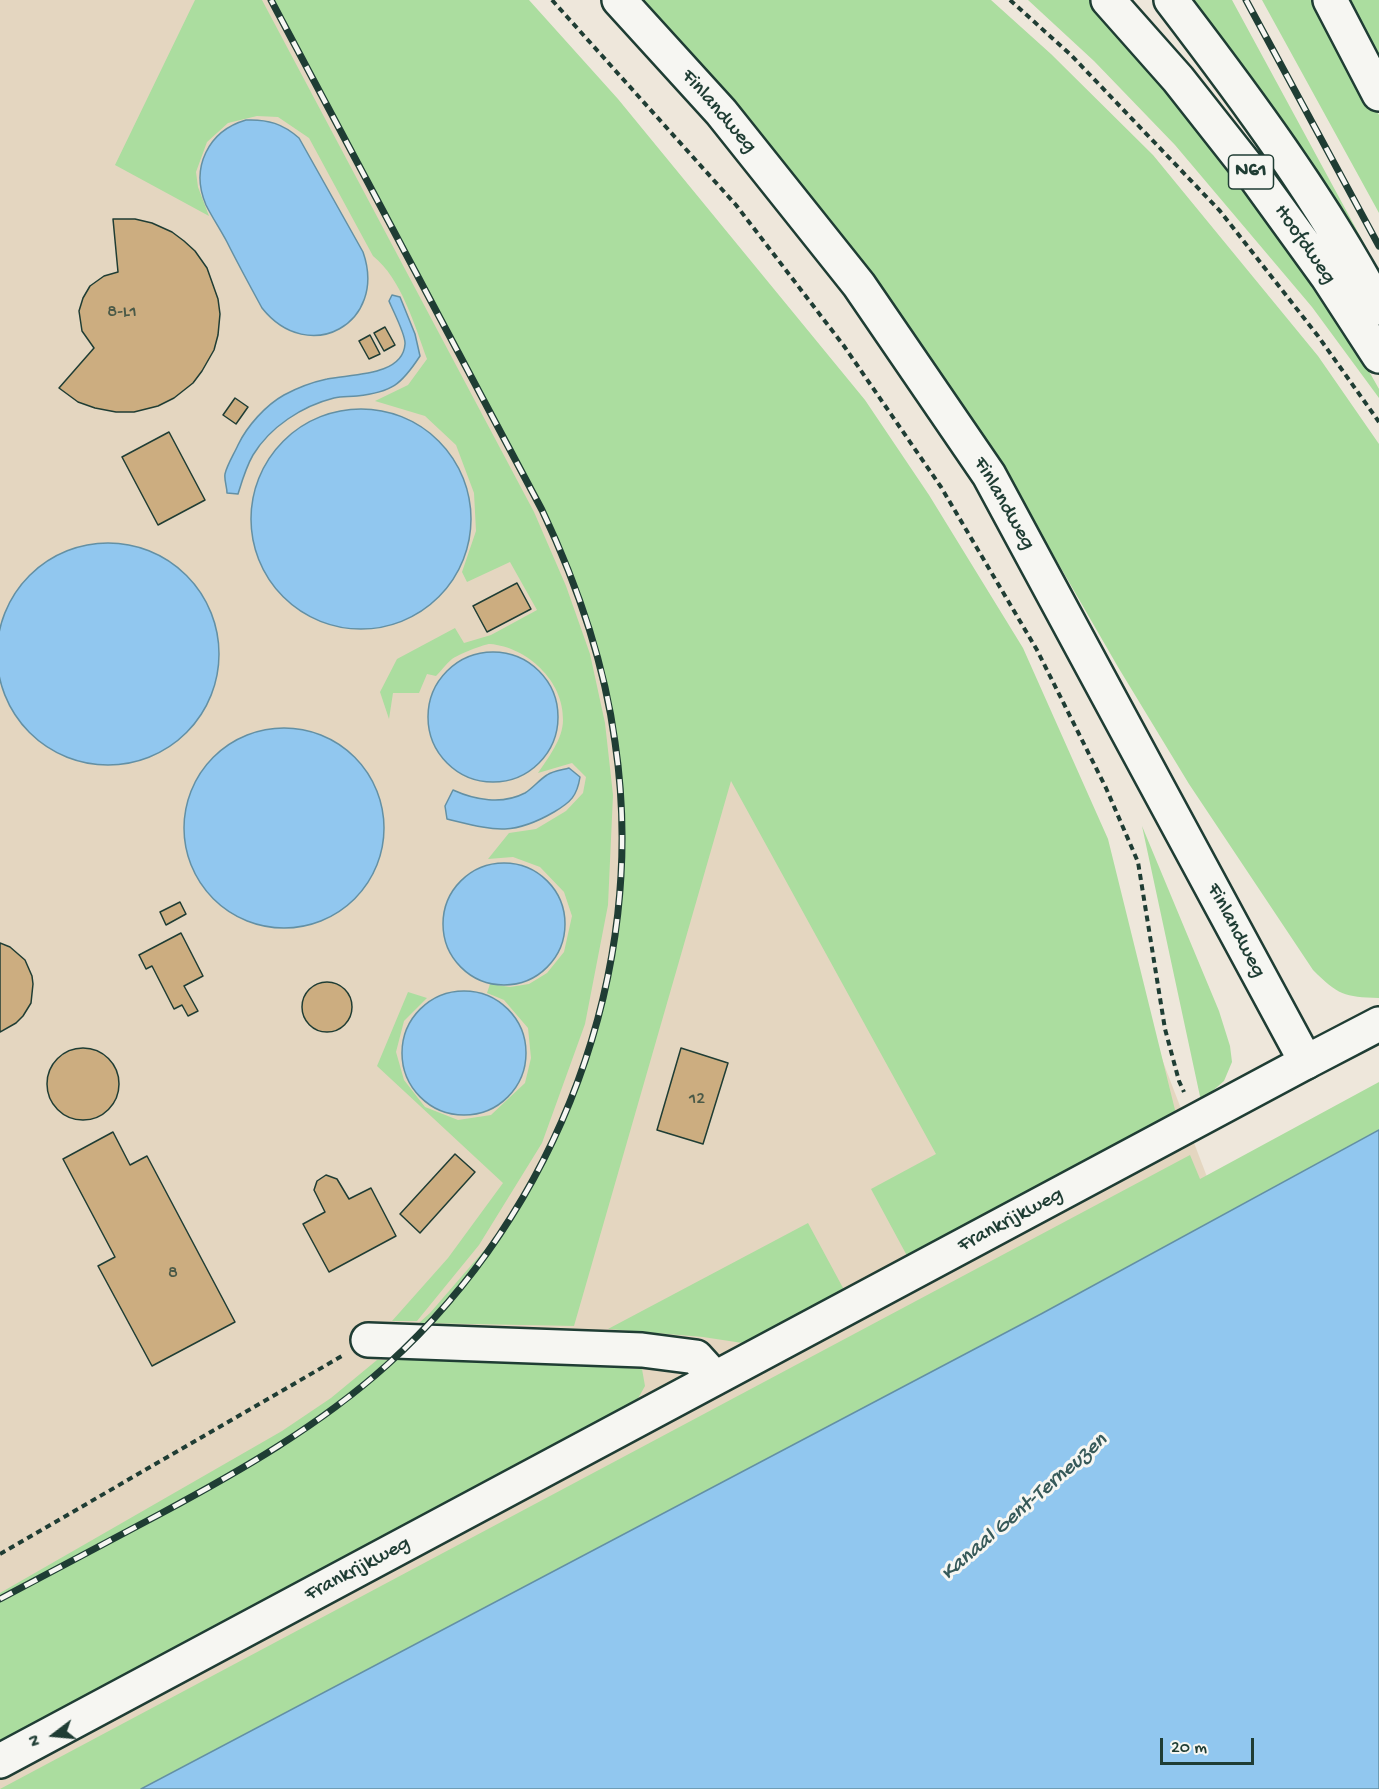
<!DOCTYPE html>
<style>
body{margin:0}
#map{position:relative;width:1379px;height:1789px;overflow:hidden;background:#eee7db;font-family:"Gochi Hand",sans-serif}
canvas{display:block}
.north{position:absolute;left:24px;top:1705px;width:60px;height:60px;-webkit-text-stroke:4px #f6f6f2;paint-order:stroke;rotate:254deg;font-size:16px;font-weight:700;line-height:24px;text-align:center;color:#1f3d34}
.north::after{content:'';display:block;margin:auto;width:21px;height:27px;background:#1f3d34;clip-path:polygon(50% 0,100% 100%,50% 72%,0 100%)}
.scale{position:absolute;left:1160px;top:1738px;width:94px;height:27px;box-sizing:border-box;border:3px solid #1f3d34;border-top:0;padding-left:8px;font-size:18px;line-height:21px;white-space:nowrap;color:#1f3d34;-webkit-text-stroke:4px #f6f6f2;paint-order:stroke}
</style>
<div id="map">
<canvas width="1379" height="1789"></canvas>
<div class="north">N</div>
<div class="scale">20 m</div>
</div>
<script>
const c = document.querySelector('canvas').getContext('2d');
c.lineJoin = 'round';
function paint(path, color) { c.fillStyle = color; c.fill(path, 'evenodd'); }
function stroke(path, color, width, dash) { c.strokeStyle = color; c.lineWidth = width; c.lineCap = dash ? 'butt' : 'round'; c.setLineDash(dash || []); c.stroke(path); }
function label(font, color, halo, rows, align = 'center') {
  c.font = font + ' "Gochi Hand",sans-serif'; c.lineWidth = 6; c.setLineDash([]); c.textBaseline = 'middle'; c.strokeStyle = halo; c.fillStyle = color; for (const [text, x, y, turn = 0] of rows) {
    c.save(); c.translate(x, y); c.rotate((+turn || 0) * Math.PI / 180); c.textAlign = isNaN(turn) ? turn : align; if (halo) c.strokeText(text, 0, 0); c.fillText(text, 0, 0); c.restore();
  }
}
paint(new Path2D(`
 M0 0H433L997 627 1259 1313 319 1789H0Z`), '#e4d6c0');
paint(new Path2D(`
 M195 0H262L534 512 566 586 590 654 605 723 613 795 608 905 585 1024 542 1143 479 1245 417 1321H392L448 1258 503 1183 377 1066 408 992 427 998 404 1021 396 1052 404 1080 425 1107 458 1120 491 1115 525 1083 531 1058 528 1028 504 1000 487 993 490 984 510 987 529 984 547 973 564 952 572 916 564 892 540 867 513 857 488 859 509 833 536 829 566 811 583 793 586 777 572 763 538 773C548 758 563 739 563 720 564 681 527 647 490 644 484 644 457 655 452 659 446 664 441 671 436 676L427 674 419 693H393L389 719 380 692 397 659 455 628 464 643 491 635 537 610 510 562 467 582 462 572 476 531 474 493 456 445 425 416 375 401 408 385 427 359C415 326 401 278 373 256L309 138 278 117 257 116 228 123 207 142 196 172 198 187 209 216 115 165Z
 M271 0H529L618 99 865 400 929 495 1023 648 1108 839 1177 1118 912 1265 871 1189 936 1154 731 781 574 1326 419 1323 430 1313 513 1217 552 1146 585 1068 608 977 621 886 620 780 609 702 586 613 562 554 536 497Z
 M637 0H991L1051 54 1153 155 1318 356 1379 444V998C1344 997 1338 995 1313 970L1189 784 1118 667 1043 537 939 375Z
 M1028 0H1091C1142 57 1188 117 1234 178 1287 246 1338 314 1379 389V398L1312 307 1175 145 1094 61Z
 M1193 0H1232L1379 271V287L1289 138Z
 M1262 0H1316L1379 115V213Z
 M1338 0H1379V75Z
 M1142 826 1219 1011 1230 1046 1232 1062 1224 1081 1201 1101Z
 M1379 1082V1130L1041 1314 141 1789H0L1190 1155 1200 1179Z
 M808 1223 849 1299 762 1346 703 1337 608 1329Z
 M377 1360H482L642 1369 645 1386 636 1402 0 1749V1593L282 1431 331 1398Z`), '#abdd9f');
const water = new Path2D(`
 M246 120C268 119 283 124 299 138L363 252C388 323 309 367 262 308 250 286 238 264 227 242 220 229 212 217 206 205 190 168 208 131 246 120Z
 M392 295 400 297 415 334 420 356C401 385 392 392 357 396 350 397 342 396 334 398 302 406 270 427 253 455 246 467 242 481 238 494L227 493C227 487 224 480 225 474 227 465 234 454 238 445 247 426 266 405 284 395 297 388 313 382 327 379 348 374 403 377 405 344 406 335 393 311 389 301Z
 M251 519a110 110 0 1 1 220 0a110 110 0 1 1-220 0Z
 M-3 654a111 111 0 1 1 222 0a111 111 0 1 1-222 0Z
 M428 717a65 65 0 1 1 130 0a65 65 0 1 1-130 0Z
 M184 828a100 100 0 1 1 200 0a100 100 0 1 1-200 0Z
 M569 768 580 777C577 796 571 802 554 812 511 837 493 830 447 819L445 806 453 790C475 800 502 805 525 793 533 788 539 780 547 775 553 771 562 770 569 768Z
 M443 924a61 61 0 1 1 122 0a61 61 0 1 1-122 0Z
 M402 1053a62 62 0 1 1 124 0a62 62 0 1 1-124 0Z
 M1379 1130V1789H141L1041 1314Z`);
paint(water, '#91c7ef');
stroke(water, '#6390a4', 1.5);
const building = new Path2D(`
 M113 219H135L152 223 172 232 184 241 195 251 207 268 218 299 220 314 218 335 214 350 202 371 193 383 174 398 158 406 134 412H116L95 408 78 402 59 388 94 348 82 331 79 311 83 298 90 286 104 276 118 272Z
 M385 327 395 345 384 351 374 333Z
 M370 335 380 354 369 359 359 341Z
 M235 398 248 407 236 424 223 415Z
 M169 432 205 500 158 525 122 457Z
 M517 583 531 609 487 632 473 606Z
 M180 902 186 914 166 925 160 912Z
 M181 933 203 976 184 986 198 1011 188 1016 182 1005 174 1009 152 966 146 969 139 955Z
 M0 943 10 947 25 960 32 976 33 984 31 1003 23 1016 16 1023 0 1032Z
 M302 1007a25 25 0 1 1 50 0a25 25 0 1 1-50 0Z
 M47 1084a36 36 0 1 1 72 0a36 36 0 1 1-72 0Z
 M681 1048 728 1063 703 1144 657 1130Z
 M113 1132 130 1165 147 1156 235 1322 152 1366 98 1266 115 1257 63 1159Z
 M455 1154 475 1172 420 1233 400 1214Z
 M326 1175 337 1179 349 1199 371 1188 396 1236 329 1272 303 1224 325 1212 314 1190 317 1181Z`);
paint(building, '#ccad80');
stroke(building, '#1f3d34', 1.5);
const minor = new Path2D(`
 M1330 0 1379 94
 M368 1340 642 1350 696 1357 715 1378
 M0 1761 1306 1062`);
const tertiary = new Path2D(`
 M619 0 721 112 859 285 989 475 1306 1062 1379 1024`);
const primary = new Path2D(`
 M1108 0 1178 79 1256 178 1327 276 1379 356
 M1171 0C1246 98 1321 199 1379 308`);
stroke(minor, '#1f3d34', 38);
stroke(tertiary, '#1f3d34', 38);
stroke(primary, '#1f3d34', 38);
stroke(new Path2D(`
 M552 0 736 205 844 346 941 487 1037 650 1106 788 1138 862 1165 1029 1179 1081 1184 1092
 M1010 0 1071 55 1220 211 1318 336 1379 422
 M0 1554 342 1356`), '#1f3d34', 4, [6, 4.5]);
stroke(minor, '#f6f6f2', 33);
stroke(tertiary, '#f6f6f2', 33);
stroke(primary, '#f6f6f2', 33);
const rail = new Path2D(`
 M1246 0 1379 246
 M0 1599C53 1571 107 1542 160 1514 240 1471 319 1426 387 1365 558 1211 649 970 615 742 604 661 577 584 542 510L271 0`);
stroke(rail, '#1f3d34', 7);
stroke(rail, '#f6f6f2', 4.5, [14]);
label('18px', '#4a5947', null, [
 ["8-L1",122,313],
 ["12",697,1100],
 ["8",173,1274]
]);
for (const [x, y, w] of [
 [1251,172,45]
]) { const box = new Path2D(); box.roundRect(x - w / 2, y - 17, w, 34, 4.5); c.fillStyle = '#f6f6f2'; c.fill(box); stroke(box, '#1f3d34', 1.5); }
label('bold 20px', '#1f3d34', null, [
 ["N61",1251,172]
]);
label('21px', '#1f3d34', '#f6f6f2', [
 ["Finlandweg",718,112,49],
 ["Hoofdweg",1304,245,55],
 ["Finlandweg",1003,504,60],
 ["Finlandweg",1235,931,62],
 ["Frankrijkweg",1011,1221,-28],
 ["Frankrijkweg",358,1570,-28]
]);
label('italic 22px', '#365959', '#f6f6f2', [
 ["Kanaal Gent-Terneuzen",1025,1508,-41]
]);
</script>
